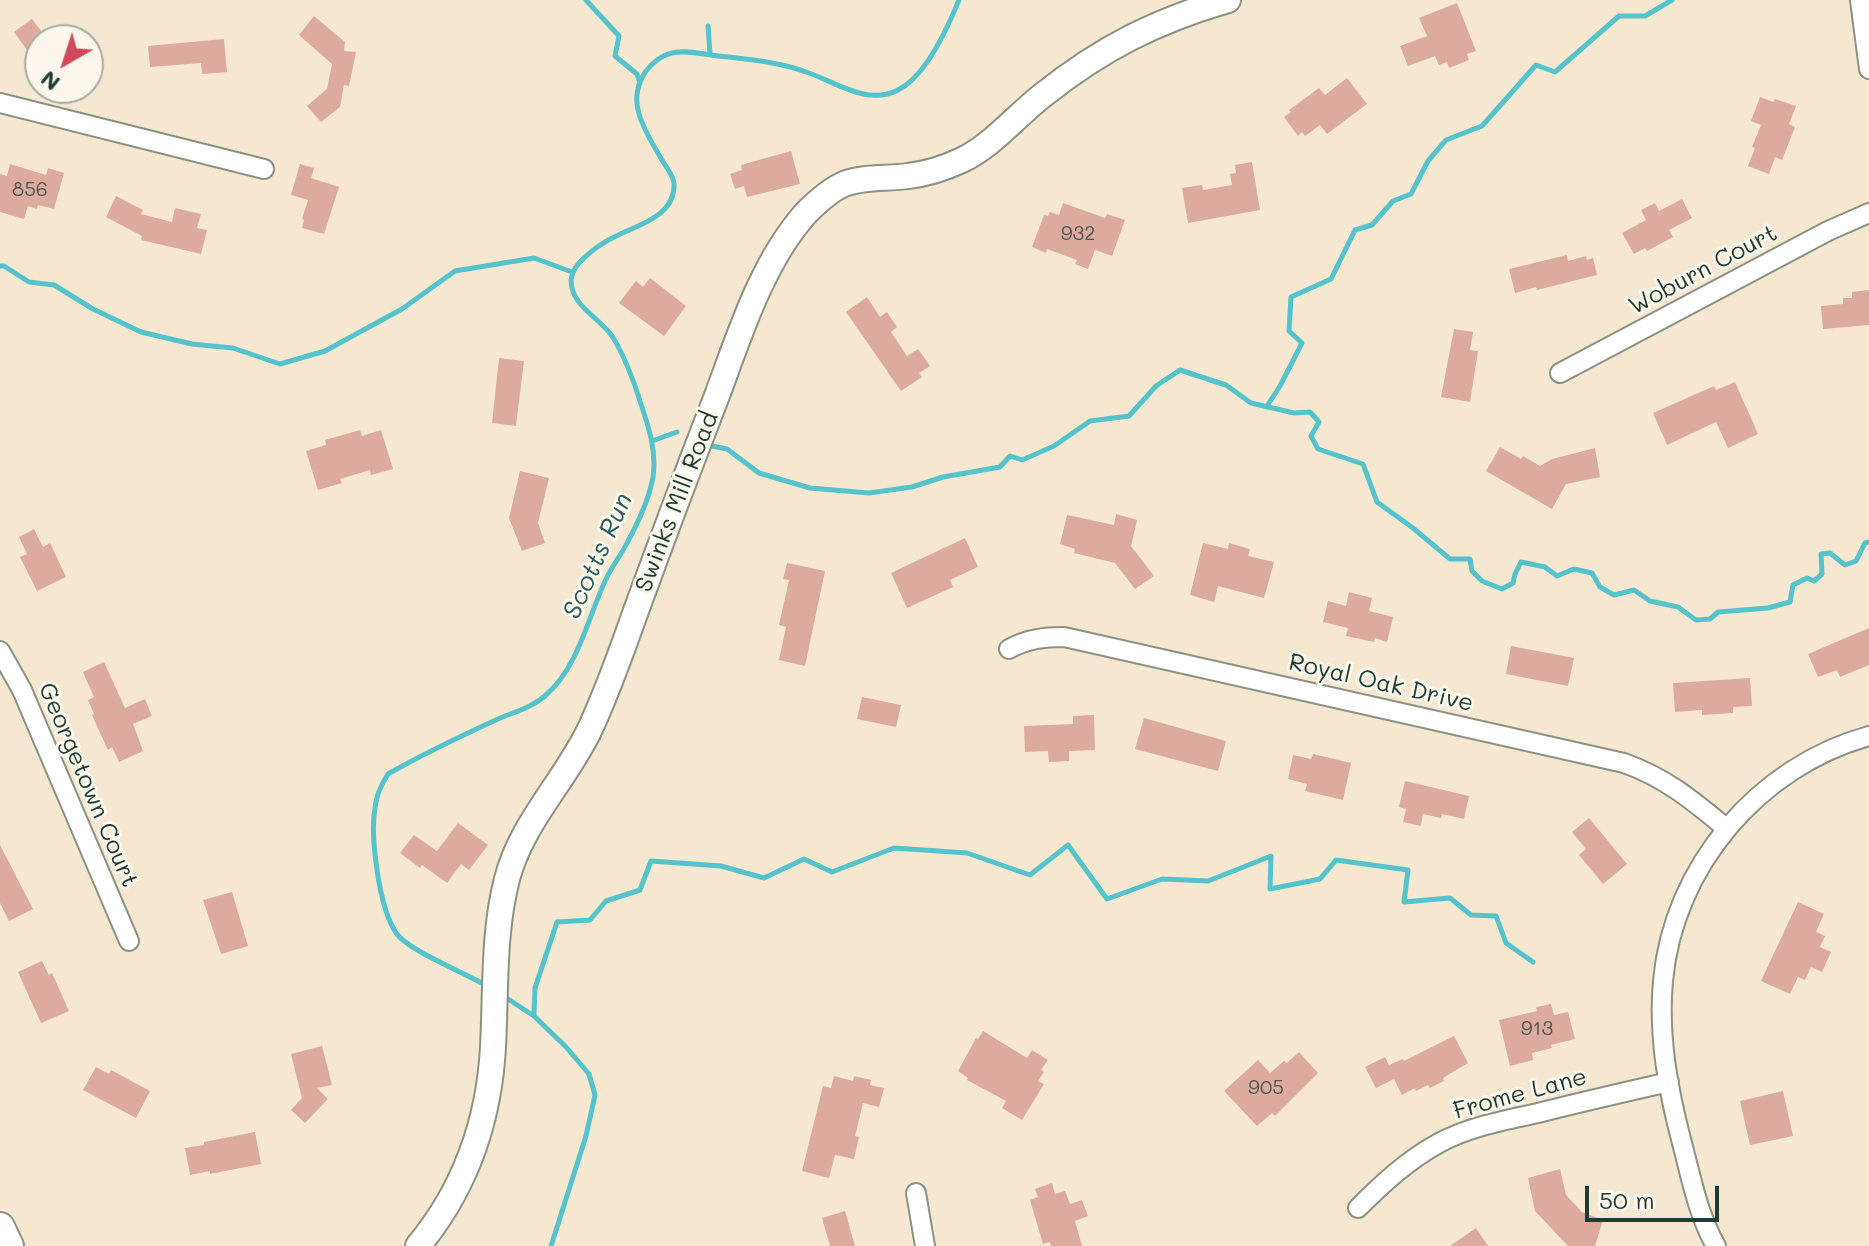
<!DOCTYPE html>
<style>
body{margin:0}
#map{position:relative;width:1869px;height:1246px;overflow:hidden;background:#f6e7d0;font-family:Mali,sans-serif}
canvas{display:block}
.north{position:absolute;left:24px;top:24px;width:80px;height:80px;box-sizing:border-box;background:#fbf7ec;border:2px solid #a3ada2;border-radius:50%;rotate:219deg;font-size:22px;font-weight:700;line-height:32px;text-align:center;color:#1f3d34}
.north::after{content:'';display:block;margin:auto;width:28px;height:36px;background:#d1495b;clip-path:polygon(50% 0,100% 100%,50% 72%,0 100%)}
.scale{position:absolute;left:1585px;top:1186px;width:134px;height:36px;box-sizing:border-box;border:4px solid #1f3d34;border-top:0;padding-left:10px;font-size:24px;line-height:28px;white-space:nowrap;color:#1f3d34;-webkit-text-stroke:6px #fbf7ec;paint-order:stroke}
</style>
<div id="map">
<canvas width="1869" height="1246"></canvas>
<div class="north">N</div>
<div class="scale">50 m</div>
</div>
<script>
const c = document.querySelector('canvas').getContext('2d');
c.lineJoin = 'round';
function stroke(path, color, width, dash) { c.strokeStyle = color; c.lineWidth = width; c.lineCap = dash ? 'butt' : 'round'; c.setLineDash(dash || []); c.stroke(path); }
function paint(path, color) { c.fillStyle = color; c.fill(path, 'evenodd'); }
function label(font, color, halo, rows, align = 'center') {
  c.font = font + ' Mali,sans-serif'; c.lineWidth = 6; c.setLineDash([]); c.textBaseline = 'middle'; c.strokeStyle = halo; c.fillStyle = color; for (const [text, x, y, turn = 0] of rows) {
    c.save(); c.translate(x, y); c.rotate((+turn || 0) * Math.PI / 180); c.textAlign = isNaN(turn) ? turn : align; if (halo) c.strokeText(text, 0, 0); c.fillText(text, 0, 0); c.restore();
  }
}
stroke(new Path2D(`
 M586 0 619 36 615 56 637 74 640 83
 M708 26 710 54
 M0 266H4L29 282 54 285 93 309 141 332 192 344 233 348 280 364 325 351 402 309 455 271 534 258 572 272
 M1267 406 1280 386 1302 343 1289 331 1291 297 1331 279 1355 230 1372 225 1393 201 1411 194 1428 161 1446 140 1482 126 1536 65 1555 72 1619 16H1645L1672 0
 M652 441 677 432
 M712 446 727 449 759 473 810 488 869 493 912 487 943 477 1000 467 1010 456 1022 460 1054 446 1090 421 1129 416 1156 386 1180 370 1226 385 1251 403 1294 413 1310 412 1319 422 1311 436 1318 449 1363 464 1377 502 1413 528 1450 559H1470L1472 571 1482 581 1502 589 1513 583 1515 574 1521 562 1545 567 1557 576 1574 569 1592 573 1600 587 1614 595 1634 590 1650 601 1678 607 1696 620 1710 619 1718 612 1768 608 1790 602 1793 585 1807 578 1814 581 1822 574 1821 554 1830 553 1845 565 1856 561 1865 543 1869 542
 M487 986C467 974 408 950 397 934 379 910 370 836 375 808 376 795 381 785 388 774 423 754 461 736 498 719 514 712 531 708 545 696 579 667 588 616 607 577 613 565 621 555 627 543 638 523 649 499 653 477 657 451 648 425 640 401 634 381 623 353 612 336 599 317 571 306 571 280 572 271 577 264 584 258 593 249 604 242 616 236 638 225 676 216 674 183 673 175 666 167 662 160 646 132 624 102 646 71 652 63 662 55 672 53 684 50 699 53 711 55 743 59 776 61 806 72 836 82 867 106 898 90 925 77 948 27 959 0
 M502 995 534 1016 566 1047 589 1074 595 1095 586 1136 551 1246
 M534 1015 535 988 557 922 590 920 606 901 640 890 651 861 721 866 764 878 804 859 832 872 894 848 967 853 1030 875 1068 845 1107 899 1162 879 1208 881 1271 856 1270 889 1320 879 1336 860 1408 870 1404 902 1450 898 1471 915 1496 916 1506 943 1533 962`), '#55c3cb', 5);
paint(new Path2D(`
 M1457 3 1476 51 1467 54 1469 60 1449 68 1447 62 1439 65 1435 56 1408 66 1400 46 1427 36 1419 18Z
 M314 16 345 42 344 51 356 52 349 86 344 85 340 107 321 122 307 106 327 89 332 64 299 35Z
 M32 19 48 40H40V68L14 32Z
 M224 39 227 72 202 74 201 63 150 67 148 46Z
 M1347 78 1367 104 1327 134 1320 125 1305 136 1302 132 1298 136 1284 117 1291 112 1289 110 1319 88 1325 95Z
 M1760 97 1773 102 1775 99 1796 106 1789 124 1795 127 1782 160 1775 157 1769 174 1748 166 1755 148 1752 147 1761 125 1751 121Z
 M791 151 800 184 747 197 744 186 735 189 730 174 742 170 741 165Z
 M1252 162 1260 210 1188 223 1182 188 1202 185 1203 190 1232 185 1230 174 1236 173 1235 165Z
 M10 164 46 175 48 168 64 173 54 209 38 205 37 209 28 206 24 219 0 212V174L7 176Z
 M300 164 314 168 311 178 339 187 324 234 302 228 304 220 302 219 308 200 291 195Z
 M116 196 143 210 141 214 172 222 175 208 201 214 197 228 207 230 201 254 141 240 142 236 106 217Z
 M1682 199 1692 218 1669 230 1673 237 1647 251 1645 248 1634 254 1622 233 1646 220 1641 210 1655 203 1659 211Z
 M1063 203 1105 218 1107 214 1125 220 1112 256 1095 250 1088 269 1075 264 1077 260 1047 249 1046 253 1032 247 1044 215 1048 216 1050 212 1059 215Z
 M1567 255 1568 261 1586 256 1587 260 1593 258 1597 275 1537 290 1536 287 1515 293 1509 269Z
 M650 278 686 306 664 336 619 303 636 281 643 287Z
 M1869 290V325L1823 329 1821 306 1843 304V298H1852V292Z
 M867 297 880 317 887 312 897 327 891 332 907 356 918 349 930 366 919 373 922 377 901 391 846 312Z
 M1454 329 1473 332 1470 350 1478 351 1470 402 1441 397Z
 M499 358 524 361 516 426 492 423Z
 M1735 382 1758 434 1728 448 1716 422 1667 445 1653 413 1714 386 1716 390Z
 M360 430 362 436 381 430 393 469 371 475 370 470 340 479 342 483 318 490 306 451 326 445 325 440Z
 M1500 447 1521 459 1523 456 1540 466 1552 459 1595 448 1600 477 1566 484 1552 509 1486 471Z
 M520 471 549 478 538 523 545 543 522 551 509 518Z
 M1116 514 1137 520 1131 546 1154 576 1135 589 1115 563 1074 553 1075 549 1060 544 1067 515 1114 525Z
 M34 529 43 547 50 543 66 577 37 591 20 557 27 554 19 537Z
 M965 538 978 567 950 580 953 587 907 608 891 573Z
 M1203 543 1228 549 1229 543 1250 549 1248 556 1274 562 1264 598 1218 586 1214 602 1190 595Z
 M787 563 825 571 805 666 779 660 786 627 779 625 789 580 783 579Z
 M1349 592 1372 598 1369 611 1393 617 1387 642 1375 638 1374 642 1346 636 1348 628 1323 622 1328 601 1346 606Z
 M1869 628V665L1840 677 1837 670 1818 677 1808 654Z
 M1511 646 1574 658 1568 686 1506 674Z
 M104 662 125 708 145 699 152 716 133 724 143 751 119 762 112 747 108 750 92 715 94 714 88 700 94 697 83 672Z
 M1750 678 1752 706 1733 707V713L1702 715V710L1675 712 1673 683Z
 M862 697 901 705 896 727 857 719Z
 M1094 715 1095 750 1069 751V761L1049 762 1048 751 1025 752 1024 726 1073 724V716Z
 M1144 718 1226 741 1218 771 1135 749Z
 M1313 754 1351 763 1343 800 1305 791 1307 784 1288 779 1293 755 1311 759Z
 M1405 781 1469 796 1464 819 1442 814 1441 818 1423 814 1421 826 1403 822 1406 809 1399 807Z
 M1589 818 1627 864 1603 884 1579 855 1586 849 1572 832Z
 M458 823 488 845 469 870 461 864 447 883 422 865 420 868 400 853 414 835 437 851Z
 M0 845 33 909 9 921 0 903Z
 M232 892 248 946 221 954 203 900Z
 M1798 902 1824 914 1816 932 1825 936 1820 947 1831 952 1822 972 1811 967 1805 980 1798 977 1790 994 1761 981Z
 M42 961 49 975 52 973 69 1011 41 1023 18 972Z
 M1551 1004 1554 1015 1568 1012 1575 1039 1551 1045 1552 1048 1532 1053 1533 1060 1510 1066 1499 1020 1537 1011 1536 1007Z
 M983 1031 1027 1058 1032 1050 1048 1060 1041 1070 1044 1072 1038 1081 1044 1084 1022 1120 1002 1108 1006 1101 967 1080 968 1078 958 1071 976 1038 978 1039Z
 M1454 1036 1468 1063 1443 1078 1444 1081 1430 1088 1428 1085 1416 1091 1415 1088 1402 1095 1394 1079 1376 1088 1365 1067 1385 1057 1389 1065 1403 1059 1404 1061Z
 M322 1046 332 1085 317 1088 328 1099 305 1123 291 1110 302 1098 291 1054Z
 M1299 1052 1318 1073 1275 1116 1272 1113 1257 1126 1224 1091 1258 1060 1270 1073 1284 1061 1287 1063Z
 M96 1067 109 1074 111 1070 150 1091 136 1118 83 1090Z
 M834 1076 853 1081 854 1076 871 1080 870 1085 884 1088 879 1107 863 1103 855 1136 859 1137 854 1159 835 1155 829 1178 802 1171 823 1086 831 1088Z
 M1783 1091 1793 1136 1750 1145 1740 1101Z
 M255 1132 261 1164 210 1174V1171L190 1175 185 1148 204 1145V1142Z
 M1560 1169 1566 1195 1582 1212 1603 1220 1595 1246H1568L1535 1211 1528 1178Z
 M1052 1183 1055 1194 1065 1191 1070 1204 1082 1200 1088 1216 1075 1221 1082 1246H1051L1050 1242 1043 1244 1030 1200 1038 1197 1035 1189Z
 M845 1211 855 1246H830L822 1218Z
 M1476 1228 1488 1246H1450Z`), '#dcab9e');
const street = new Path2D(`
 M1860 0 1869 69
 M0 103 264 169
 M1560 373 1828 231 1869 213
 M1009 649C1027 639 1044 637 1064 637L1624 763C1666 778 1692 800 1726 828
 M0 651 22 690 129 941
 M916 1193 925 1246
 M1358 1208C1383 1183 1408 1160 1439 1143 1469 1127 1505 1120 1538 1113 1581 1102 1625 1092 1669 1082
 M1716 1246C1698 1215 1691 1177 1682 1143 1668 1090 1658 1036 1663 981 1673 867 1759 766 1869 736`);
const secondary = new Path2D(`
 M418 1246C465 1189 489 1121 493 1047 496 991 493 933 507 879 521 824 564 782 589 731 612 683 628 631 647 581 670 518 694 455 718 393 740 333 763 261 806 213 817 202 830 190 844 184 864 176 887 179 908 176 926 174 945 168 962 160 993 145 1016 116 1043 95 1102 48 1156 21 1228 0`);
const primary = new Path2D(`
 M0 1227 9 1246`);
stroke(street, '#8a9282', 22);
stroke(secondary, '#8a9282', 28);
stroke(primary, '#8a9282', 32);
stroke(street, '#fff', 18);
stroke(secondary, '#fff', 24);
stroke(primary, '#fff', 28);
label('20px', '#4e584e', null, [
 ["856",30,190],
 ["932",1078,234],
 ["913",1537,1029],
 ["905",1266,1088]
]);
label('24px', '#1f3d34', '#fbf7ec', [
 ["Woburn Court",1703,270,-28],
 ["Swinks Mill Road",677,502,-69],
 ["Royal Oak Drive",1381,683,13],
 ["Georgetown Court",88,785,67],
 ["Frome Lane",1520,1094,-15]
]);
label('italic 26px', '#2c5e5a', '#fbf7ec', [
 ["Scotts Run",598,556,-66]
]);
</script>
